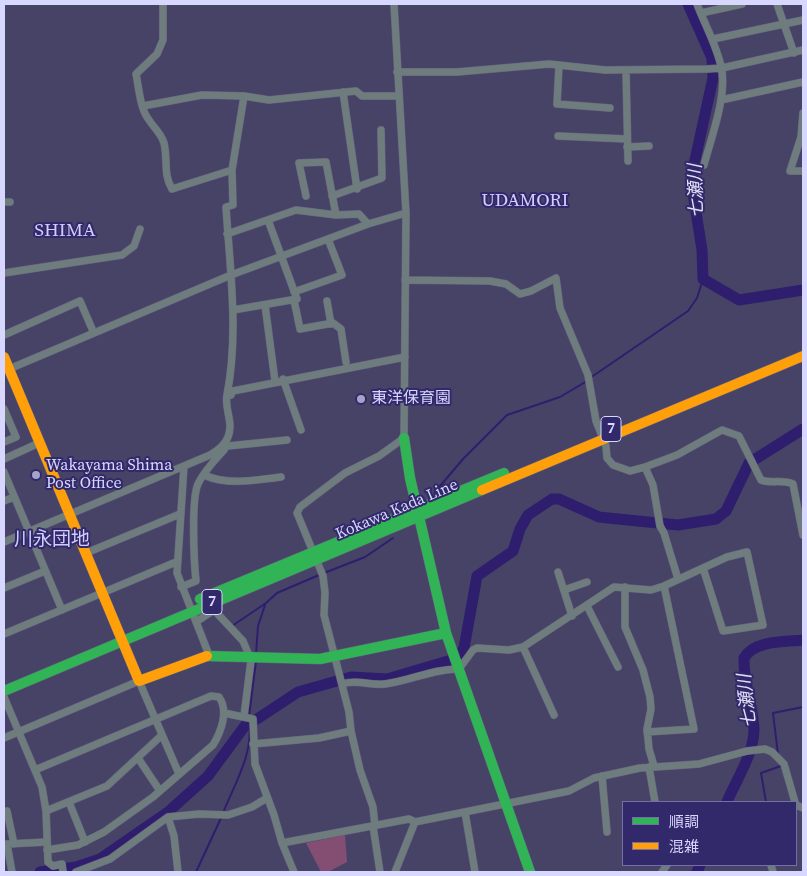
<!DOCTYPE html>
<meta charset="utf-8">
<style>
body{margin:0}
#map{position:relative;width:807px;height:876px;overflow:hidden;background:#474367;font-family:"Source Serif 4","Noto Sans JP",serif}
canvas{display:block}
.frame{position:absolute;inset:0;border:5px solid #d7d7ff;pointer-events:none}
.legend{position:absolute;left:622px;top:801px;width:175px;height:65px;box-sizing:border-box;background:#32296a;border:1px solid #746fa6;margin:0;padding:6px 9px;list-style:none;font-size:15px;color:#d7d7ff}
.legend li{display:flex;align-items:center;gap:10px;height:25px}
.legend b{width:25px;border:1px solid #746fa6}
</style>
<div id="map">
<canvas width="807" height="876"></canvas>
<div class="frame"></div>
<ul class="legend">
<li><b style="height:6px;background:#30b455"></b>順調</li>
<li><b style="height:6px;background:#ff9f0a"></b>混雑</li>
</ul>
</div>
<script>
const c = document.querySelector('canvas').getContext('2d');
c.lineJoin = 'round';
function paint(path, color) { c.fillStyle = color; c.fill(path, 'evenodd'); }
function stroke(path, color, width, dash) { c.strokeStyle = color; c.lineWidth = width; c.lineCap = dash ? 'butt' : 'round'; c.setLineDash(dash || []); c.stroke(path); }
function label(font, color, halo, rows, align = 'center') {
  c.font = font + ' "Source Serif 4","Noto Sans JP",serif'; c.lineWidth = 4; c.setLineDash([]); c.textBaseline = 'middle'; c.strokeStyle = halo; c.fillStyle = color; for (const [text, x, y, turn = 0] of rows) {
    c.save(); c.translate(x, y); c.rotate((+turn || 0) * Math.PI / 180); c.textAlign = isNaN(turn) ? turn : align; if (halo) c.strokeText(text, 0, 0); c.fillText(text, 0, 0); c.restore();
  }
}
paint(new Path2D(`
 M345 835 347 862 328 872H321L306 843Z`), '#834e71');
stroke(new Path2D(`
 M590 378 688 311 697 298 703 279
 M435 492 463 459 507 415 560 397 587 381
 M324 573 365 557 393 538
 M232 626 266 603 277 593 319 575
 M256 654 258 626 265 605
 M249 716 256 661
 M778 754 773 713 803 707
 M766 802 761 773 781 766
 M223 813C234 785 254 753 249 722
 M196 872 221 818`), '#2f1e6d', 2);
stroke(new Path2D(`
 M688 4 712 58 713 78 693 169 692 187 702 250 703 279 739 300 803 290
 M727 802C736 780 754 754 754 729 753 705 743 682 744 658 754 640 785 642 803 640
 M40 872 76 867 100 859 168 812 208 776 247 723 257 719 298 692 305 690 351 677 387 679 458 658 464 648 477 576 513 551 520 529 528 515 552 499H559L599 517 608 518 678 525 716 519 726 511 749 463 803 429
 M697 872 700 865`), '#2f1e6d', 11);
const street = new Path2D(`
 M163 4V40L157 54 136 74C139 88 140 109 149 120 154 128 161 133 164 143 168 159 163 175 172 189L232 170
 M697 4C705 25 716 44 721 66 728 94 711 138 704 165
 M777 4 794 53
 M701 13 742 4
 M713 39 803 20
 M559 65 557 104 610 108
 M626 70 628 161
 M397 72H457L549 64 605 70 707 69 722 68 803 50
 M343 92 357 189
 M721 100 803 82
 M143 106 202 95 244 96 269 100 356 91 362 96H398
 M803 113 801 137 790 171H803
 M558 136 627 139
 M627 147 649 146
 M306 196 299 163 326 162 336 215
 M332 196 382 178 381 130
 M4 202H10
 M227 234 296 210 336 215 359 214 368 224
 M4 273 122 255 134 246 140 229
 M405 280 490 281 506 284 520 294 531 291 556 278 560 308 588 375 596 421 606 446 607 458 613 465 630 471 645 467 677 455 722 430 739 436 761 480C770 484 782 479 793 484L803 535
 M294 292 342 275 328 239
 M294 300 300 329 333 323 341 329 346 362
 M327 301 331 324
 M265 305 275 381
 M233 310 297 299 268 220
 M4 335 80 301 93 331
 M9 369 231 275 368 224 406 213
 M283 379 301 430
 M231 395 228 392 405 357
 M4 409 16 437 4 442
 M228 446 287 440
 M4 459 39 443
 M184 466 177 573 209 655
 M645 467 653 485 660 526 664 533 678 579
 M4 472 62 610
 M204 475C228 486 256 480 281 477
 M4 501 14 497
 M4 542 210 455C217 451 225 445 228 437 234 422 224 409 227 395 239 333 230 270 226 207L233 205 232 170 244 96
 M86 553 180 514
 M558 572 572 616
 M181 587 196 581C194 563 191 499 198 484 204 471 215 460 224 450
 M625 587V627L643 670 650 697 651 709 647 729 649 749 654 766
 M4 588 45 571
 M564 590 587 582
 M587 606 618 667
 M196 622 214 610 243 641 251 660 244 716
 M4 634 176 562
 M523 647 554 715
 M342 684C359 679 369 686 385 684 410 681 432 669 459 669L473 650 477 648 509 650 523 647 614 587 651 590 664 586 727 557 747 552 763 625 723 631 703 568
 M4 697 42 787 46 811 48 862 53 866 62 864 63 872
 M224 713 253 719 255 764 274 815 282 843 294 872
 M647 732 694 729 664 586
 M4 738 139 681 179 774
 M253 744 319 738 351 731
 M138 758 160 791
 M649 767 655 802
 M35 770 211 696 219 697C229 711 221 732 213 745L153 797 104 832 78 845 47 850
 M602 776 607 832
 M69 802 85 842
 M796 805 803 808
 M7 811 14 844
 M46 811 107 786 162 735
 M465 812 475 872
 M168 817 174 836 178 872
 M373 826 380 872
 M375 826 373 807 360 770 351 731 349 712 324 615 325 593 323 576 297 513 300 507 345 473 379 456 404 438 406 213 394 4
 M282 843 409 819 415 822 569 791 594 778 640 768 699 764 747 751 765 749 772 752 784 764 795 802
 M771 865 773 872
 M12 872 7 844 47 842
 M76 872 110 859 168 817 199 814 228 815 252 807 267 798
 M395 872 415 822
 M662 872 667 865`);
const fast = new Path2D(`
 M404 438 410 478 446 633 530 872
 M200 599 504 473
 M207 656 320 659 446 633
 M4 691 482 490`);
const slow = new Path2D(`
 M4 357 139 681 207 656
 M482 490 803 356`);
stroke(street, '#636080', 8);
stroke(fast, '#636080', 11);
stroke(slow, '#636080', 11);
stroke(street, '#6f7c7d', 7);
stroke(fast, '#30b455', 10);
stroke(slow, '#ff9f0a', 10);
for (const [x, y, r, color] of [
 [361,399,5,"#a5a3ca"],
 [36,475,5,"#a5a3ca"]
]) { const dot = new Path2D(); dot.arc(x, y, r, 0, 2 * Math.PI); c.fillStyle = color; c.fill(dot); stroke(dot, '#32296a', 2); }
for (const [x, y, w] of [
 [611,429,20],
 [212,602,20]
]) { const box = new Path2D(); box.roundRect(x - w / 2, y - 12.5, w, 25, 4); c.fillStyle = '#32296a'; c.fill(box); stroke(box, '#d7d7ff', 1); }
label('bold 15px', '#d7d7ff', null, [
 ["7",611,429],
 ["7",212,602]
]);
label('16px', '#d7d7ff', '#32296a', [
 ["東洋保育園",371,399],
 ["Wakayama Shima",46,466],
 ["Post Office",46,484]
], 'left');
label('16px', '#d7d7ff', '#32296a', [
 ["Kokawa Kada Line",397,510,-23]
]);
label('italic 18px', '#e1e1f9', '#32296a', [
 ["七瀬川",697,191,-92],
 ["七瀬川",748,701,-96]
]);
label('19px', '#cfcefe', '#32296a', [
 ["UDAMORI",525,201],
 ["SHIMA",65,231],
 ["川永団地",52,540]
]);
</script>
